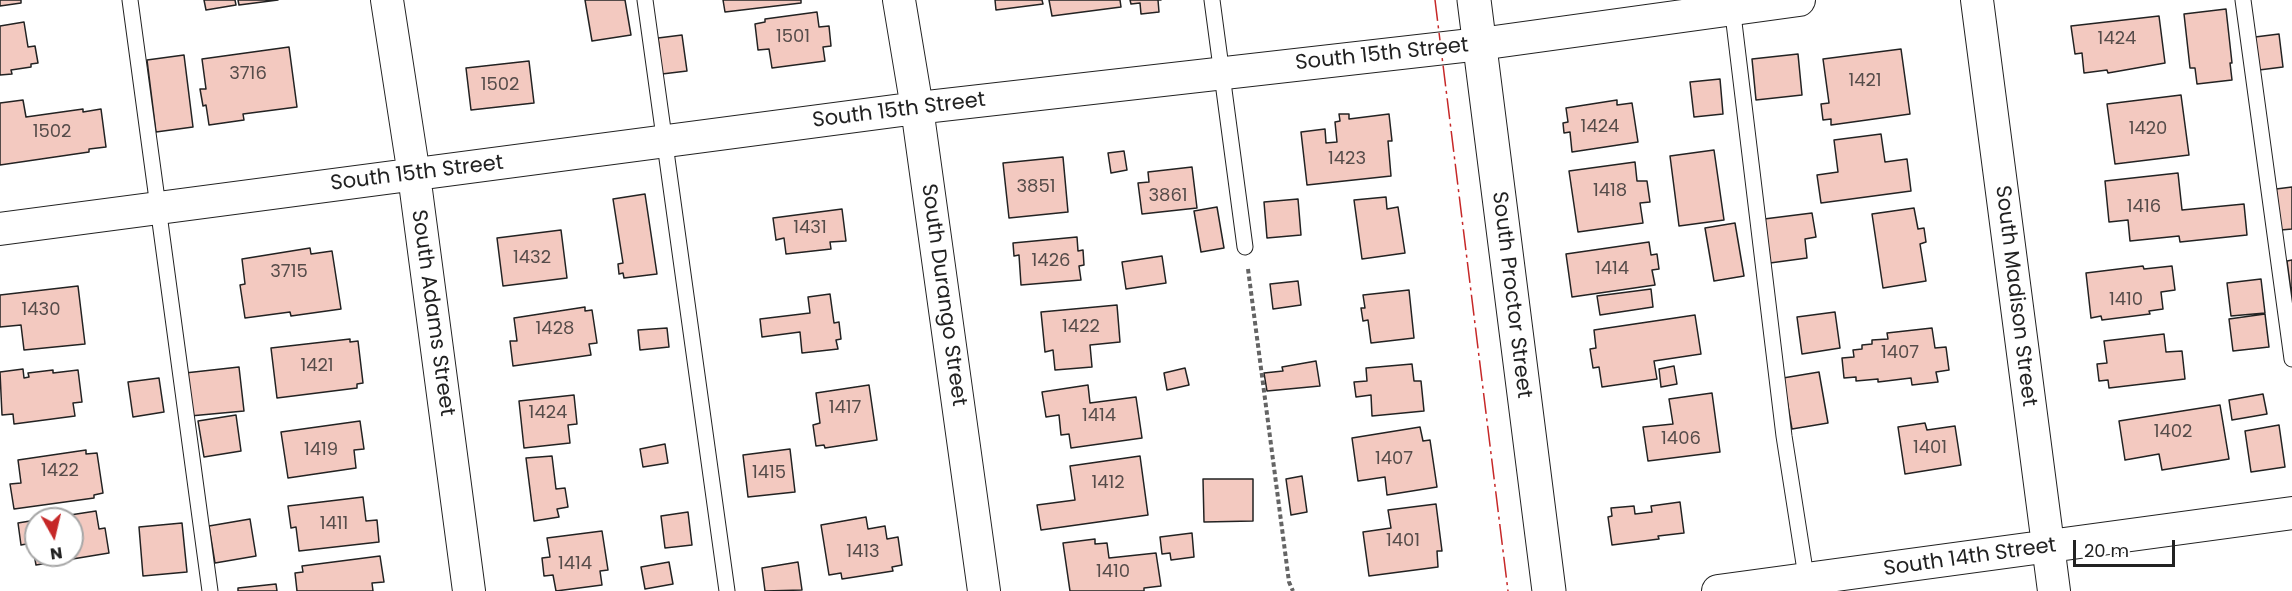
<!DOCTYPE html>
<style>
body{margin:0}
#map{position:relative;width:2292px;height:591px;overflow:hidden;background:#fff;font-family:Poppins,sans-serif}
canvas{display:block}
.north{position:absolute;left:24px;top:507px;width:60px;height:60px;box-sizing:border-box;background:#fff;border:2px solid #a7a7a7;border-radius:50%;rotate:172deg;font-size:16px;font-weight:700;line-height:24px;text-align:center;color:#222}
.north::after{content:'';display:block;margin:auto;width:21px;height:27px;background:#c62828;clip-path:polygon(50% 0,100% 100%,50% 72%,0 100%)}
.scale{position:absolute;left:2073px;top:540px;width:102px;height:27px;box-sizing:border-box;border:3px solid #222;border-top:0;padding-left:8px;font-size:18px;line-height:21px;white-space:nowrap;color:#222;-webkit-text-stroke:4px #fff;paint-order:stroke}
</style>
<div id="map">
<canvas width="2292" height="591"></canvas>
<div class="north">N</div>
<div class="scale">20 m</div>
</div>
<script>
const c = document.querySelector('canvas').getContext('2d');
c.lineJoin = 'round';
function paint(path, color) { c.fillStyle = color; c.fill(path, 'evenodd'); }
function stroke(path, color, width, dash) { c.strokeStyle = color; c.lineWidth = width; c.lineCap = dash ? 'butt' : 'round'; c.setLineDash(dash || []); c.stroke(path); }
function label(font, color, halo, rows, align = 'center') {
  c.font = font + ' Poppins,sans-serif'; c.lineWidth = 4.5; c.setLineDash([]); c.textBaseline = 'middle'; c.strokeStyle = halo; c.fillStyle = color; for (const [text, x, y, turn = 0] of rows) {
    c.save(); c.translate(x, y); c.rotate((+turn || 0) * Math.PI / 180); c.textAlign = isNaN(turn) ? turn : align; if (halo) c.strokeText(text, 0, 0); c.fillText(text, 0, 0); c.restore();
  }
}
const building = new Path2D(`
 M0 0H21V3L0 6Z
 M204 0H235L236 5 206 10Z
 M238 0H278L239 5Z
 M585 0H625L631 35 592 41Z
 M723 0H801V3L725 12Z
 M995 0H1042L1043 4 996 10Z
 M1049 0H1120L1121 7 1052 16Z
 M1130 0H1161H1158L1159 12 1141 14 1140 3 1131 4Z
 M2226 9 2232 63H2230L2232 80 2197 84 2195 68H2190L2184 14Z
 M817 12 819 27 829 26 831 46 823 47 825 61 772 68 769 49 758 50 755 24 765 22V19Z
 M2159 16 2165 63 2108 73 2107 70 2084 73 2082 53 2075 54 2071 26Z
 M24 22 28 47 35 46 38 63 31 64V67L11 70 12 74 0 75V26Z
 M2279 34 2283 67 2259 70 2255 37Z
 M682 35 687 71 662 74 658 38Z
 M289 47 297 107 243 114 244 120 209 125 206 105 203 106 200 89H206L202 59Z
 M1901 49 1910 114 1831 125V119L1823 120 1821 104 1829 103 1823 59Z
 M1798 54 1802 95 1756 100 1752 59Z
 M184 55 193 127 156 132 147 60Z
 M529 61 534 103 471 110 466 68Z
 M1720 79 1723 114 1694 117 1690 82Z
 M2181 95 2189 155 2115 164 2107 104Z
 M23 100 26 117 83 109V112L101 109 106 147 89 149V152L0 165V103Z
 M1617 100V105L1632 103 1638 142 1572 152 1570 132 1564 133 1563 123 1568 122 1566 108Z
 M1339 114H1349V119L1389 114 1392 141H1388L1391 176 1307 185 1301 132 1325 129 1326 143 1337 142 1335 122 1340 121Z
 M1881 134 1885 162 1907 159 1911 191 1821 203 1817 175 1838 172 1834 140Z
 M1714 150 1724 220 1679 226 1670 156Z
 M1124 151 1127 170 1111 173 1108 153Z
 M1063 157 1068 212 1009 218 1003 163Z
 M1635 162 1637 181H1647L1650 202 1640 203 1643 223 1578 232 1569 171Z
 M1192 167 1197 208 1142 214 1138 183 1149 182 1148 172Z
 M2178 173 2182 210 2244 204 2247 235 2180 242 2179 236 2130 241 2128 220 2109 222 2105 181Z
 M2292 187V229L2281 230 2276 189Z
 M645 194 657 274 624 278 623 273 619 274 618 264 623 263 613 199Z
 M1386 197 1387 209 1398 207 1405 253 1362 259 1354 200Z
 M1298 199 1301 235 1267 238 1264 202Z
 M1217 207 1224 248 1201 252 1194 211Z
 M1914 208 1918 229 1924 228 1926 242 1920 244 1926 281 1883 288 1872 214Z
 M842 209 846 241 830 242 831 249 786 254 784 238 776 240 773 218Z
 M1812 213 1816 237 1805 239 1807 258 1770 263 1764 219Z
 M1735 223 1744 276 1714 281 1705 228Z
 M561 230 567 278 503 286 497 238Z
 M1077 237 1078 251 1083 250 1084 265 1079 266 1081 280 1021 285 1019 255 1014 256 1013 243Z
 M1649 242 1651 255 1657 254 1659 269 1652 270 1655 285 1572 297 1566 254Z
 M310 248 311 254 332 251 341 309 291 316 290 312 245 318 240 285 245 284 242 259Z
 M1162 256 1166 283 1126 289 1122 262Z
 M2292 260V299L2287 261Z
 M2143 266 2144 269 2172 266 2175 290 2161 292 2163 309 2149 311 2150 314 2102 320 2101 316 2091 318 2086 273Z
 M2261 279 2265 313 2231 316 2227 283Z
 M1298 281 1301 305 1273 309 1270 284Z
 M78 286 85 344 24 350 21 325 0 327V295Z
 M1651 289 1653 307 1600 315 1597 296Z
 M1409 290 1414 338 1371 343 1368 320 1363 321 1361 308H1365L1363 295Z
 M830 294 834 323 839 322 841 339 836 340 838 349 802 353 800 332 762 337 760 319 810 313 808 297Z
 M1117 305 1120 342 1090 345 1092 367 1055 370 1053 350 1045 352 1041 312Z
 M585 307V311L592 310 597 343 589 344 591 355 513 366 510 341H517L514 318Z
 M1835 312 1840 348 1802 354 1797 317Z
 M2265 314 2269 347 2233 351 2229 319Z
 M1695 315 1701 354 1654 361 1657 379 1602 387 1599 367 1593 368 1590 349 1596 348 1594 330Z
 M667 328 669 347 640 350 638 330Z
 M1932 328 1935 348 1946 347 1949 370 1936 372 1938 382 1912 385 1911 378 1878 382V379L1856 381V377L1844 378 1842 358 1854 357 1853 350 1862 349V345L1872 344V340L1888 339 1887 333Z
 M2164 334 2166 352 2182 351 2185 379 2109 388 2108 380 2099 381 2097 364 2107 363 2104 341Z
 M350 339V342L358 341 363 383 357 384V388L277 398 271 348Z
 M1316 361 1320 386 1267 391 1264 373 1283 371 1282 367Z
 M1412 364 1414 381H1421L1424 411 1372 416 1371 395 1356 397 1354 382 1367 381 1366 368Z
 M1674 366 1677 384 1661 387 1659 369Z
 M239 367 244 411 190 416 185 373Z
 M1185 368 1189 385 1167 390 1164 373Z
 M23 369 24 378 29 377 28 373 53 370V373L78 370 82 402 73 403 75 416 14 424 13 414 2 415 0 372Z
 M1819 372 1828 423 1792 429 1783 378Z
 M159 378 164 412 133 417 128 382Z
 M869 385 877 440 825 448 824 445 816 446 813 425 820 423 816 393Z
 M1088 385 1090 403 1136 397 1142 438 1071 448 1069 434 1061 435 1059 415 1046 417 1042 392Z
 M1712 393 1720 452 1648 461 1643 427 1673 424 1669 399Z
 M2263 394 2267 414 2232 420 2229 400Z
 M574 395 577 424 568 425 570 443 524 448 519 401Z
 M2220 405 2229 459 2162 470 2159 454 2125 460 2119 421Z
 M236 415 241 451 204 457 198 421Z
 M360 421 364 449 354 450 356 468 288 478 281 432Z
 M1925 423 1927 430 1955 426 1961 465 1905 474 1898 427Z
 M2279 425 2285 467 2251 472 2245 431Z
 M1420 427 1423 441 1430 440 1437 487 1387 495 1385 477 1358 481 1352 438Z
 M665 444 668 463 643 467 640 449Z
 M790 449 795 492 748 497 743 455Z
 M86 450V454L97 453 103 493 94 495V498L14 509 10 484 21 483 18 460Z
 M552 456 556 489 565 488 568 507 557 509 559 517 534 521 526 458Z
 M1140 456 1148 515 1041 530 1037 505 1075 500 1070 466Z
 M1302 476 1307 512 1291 515 1286 479Z
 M1203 479H1253V521L1204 522Z
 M363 497 366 521 377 520 379 542 299 551 296 527 291 528 288 506Z
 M1680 502 1684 533 1658 536 1659 539 1612 545 1608 517 1612 516 1611 508 1634 506 1635 514 1652 512 1651 506Z
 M1436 504 1442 551H1437L1438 567 1369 576 1363 532 1391 528 1388 510Z
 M96 511 99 529 105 528 109 553 36 565 32 543 21 545 18 523 36 520V555H72V519H44Z
 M688 512 692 545 665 548 661 516Z
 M866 517 868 529 885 526 887 539 898 537 902 565 892 567 893 571 842 579 841 573 829 575 821 525Z
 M250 519 256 556 215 563 209 526Z
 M182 523 187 572 143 576 139 527Z
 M602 531 608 570 600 571 602 585 556 591 553 575 544 576 542 558 550 557 547 538Z
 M1192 533 1194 557 1171 560 1170 553 1162 554 1160 537Z
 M1095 539V544L1107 543 1109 558 1156 553 1161 586 1144 588V591H1070L1063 543Z
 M380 556 384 582 372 583 373 591H297L295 573 303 572 302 566Z
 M669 562 673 584 645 589 641 567Z
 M798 562 802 590 765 591 762 568Z
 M276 584 277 591H238V588Z`);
paint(building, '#f3c9c0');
stroke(building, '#222', 1.5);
const lane = new Path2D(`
 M130 0 210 591
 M645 0 727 591
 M1212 0 1245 247
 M2243 0 2292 359
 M1732 6 1784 436 1807 583`);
const street = new Path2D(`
 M387 0 414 175 469 591
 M899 0 917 108 984 591
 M1977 0 2054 591
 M0 229 917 108 1480 44 1799 0
 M1718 591 2292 513`);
const secondary = new Path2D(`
 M1474 0 1549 591`);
stroke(lane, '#222', 17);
stroke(street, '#222', 34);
stroke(secondary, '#222', 35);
stroke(new Path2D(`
 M1248 269 1289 582 1293 591`), '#646464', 4, [4.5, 3]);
stroke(lane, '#fff', 15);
stroke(street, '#fff', 32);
stroke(secondary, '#fff', 33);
stroke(new Path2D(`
 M1435 0 1508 591`), '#c62828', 1.5, [21, 4.5, 3, 4.5]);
label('18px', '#564c4a', null, [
 ["1501",793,37],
 ["1424",2117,39],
 ["3716",248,74],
 ["1421",1865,81],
 ["1502",500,85],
 ["1424",1600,127],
 ["1420",2148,129],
 ["1502",52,132],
 ["1423",1347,159],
 ["3851",1036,187],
 ["1418",1610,191],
 ["3861",1168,196],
 ["1416",2144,207],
 ["1431",810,228],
 ["1432",532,258],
 ["1426",1051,261],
 ["1414",1612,269],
 ["3715",289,272],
 ["1410",2126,300],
 ["1430",41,310],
 ["1422",1081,327],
 ["1428",555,329],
 ["1407",1900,353],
 ["1421",317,366],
 ["1417",845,408],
 ["1424",548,413],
 ["1414",1099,416],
 ["1402",2173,432],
 ["1406",1681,439],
 ["1401",1930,448],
 ["1419",321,450],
 ["1407",1394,459],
 ["1422",60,471],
 ["1415",769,473],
 ["1412",1108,483],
 ["1411",334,524],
 ["1401",1403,541],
 ["1413",863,552],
 ["1414",575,564],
 ["1410",1113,572]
]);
label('21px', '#222', '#fff', [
 ["South 15th Street",1382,55,-6],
 ["South 15th Street",899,111,-7],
 ["South 15th Street",417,174,-7],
 ["South Durango Street",943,295,82],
 ["South Proctor Street",1511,295,83],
 ["South Madison Street",2015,296,83],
 ["South Adams Street",432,313,82],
 ["South 14th Street",1970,558,-8]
]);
</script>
